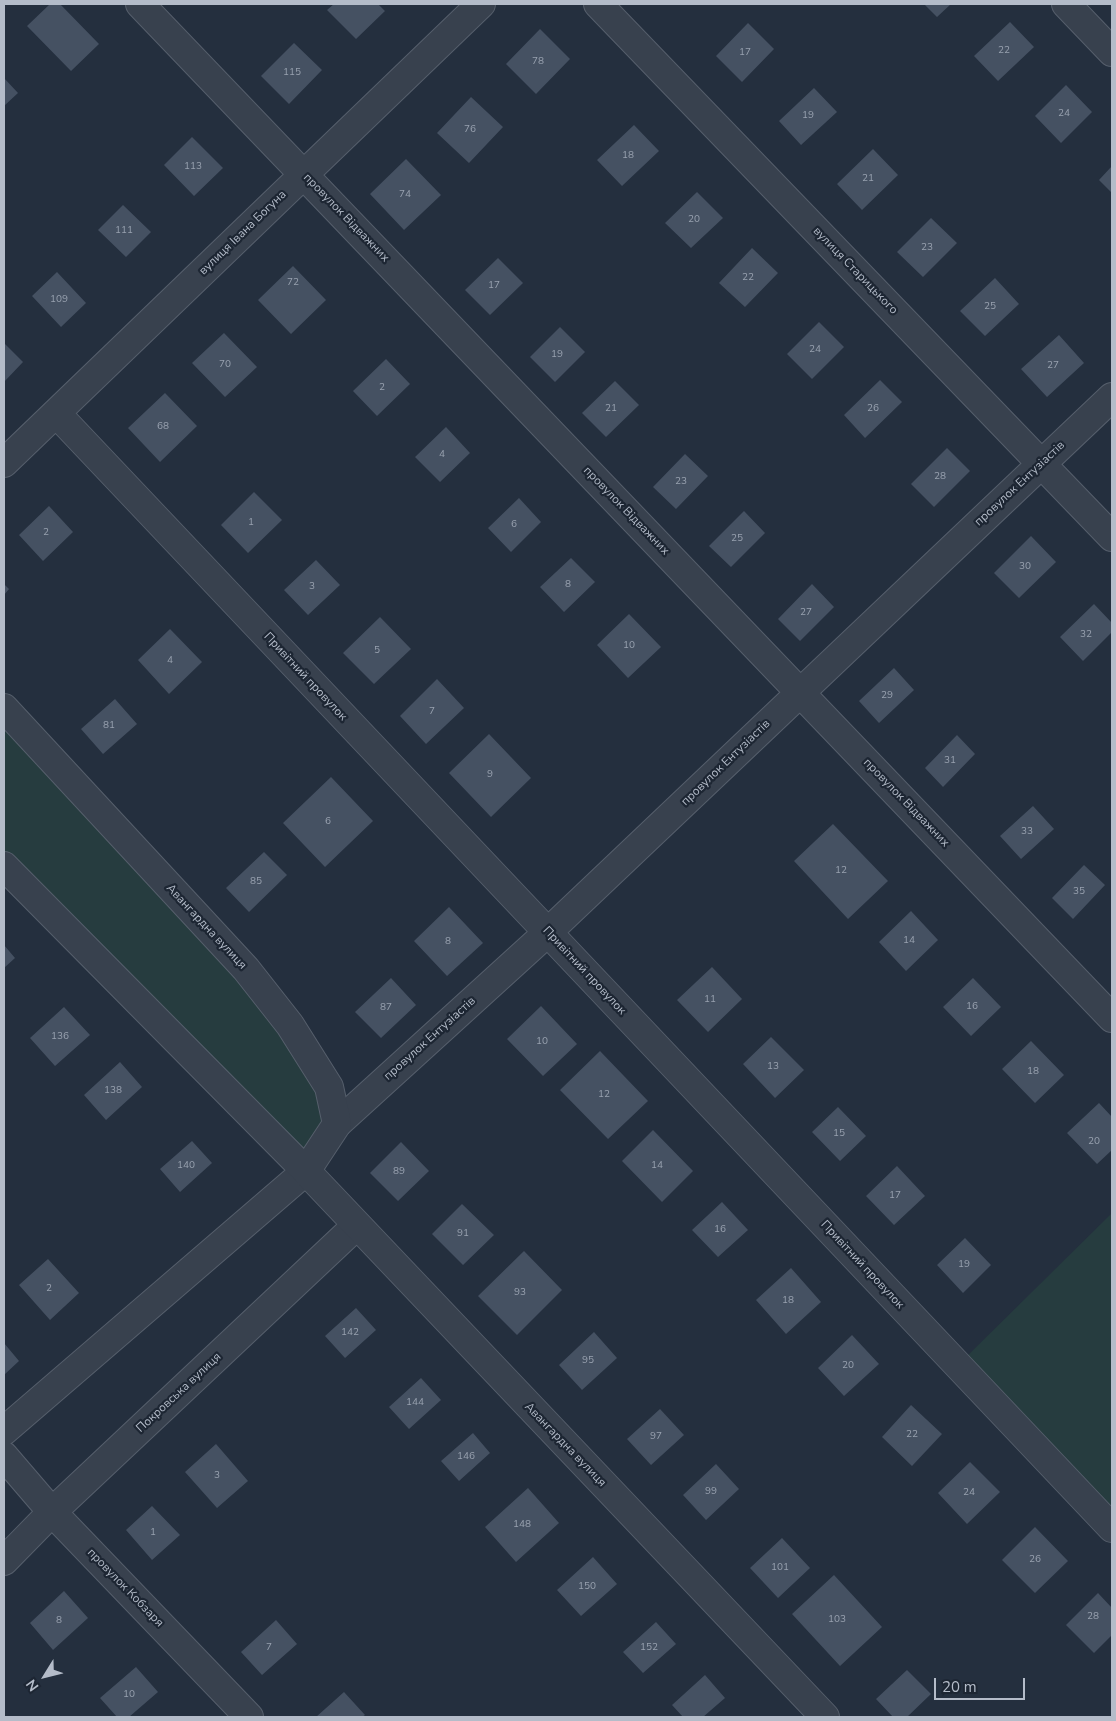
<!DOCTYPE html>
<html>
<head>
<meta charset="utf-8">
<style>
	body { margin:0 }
	#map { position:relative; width:1116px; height:1721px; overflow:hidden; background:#242f3e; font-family:"Nunito Sans",sans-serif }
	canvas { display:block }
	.frame { position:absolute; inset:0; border:5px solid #b4bcc9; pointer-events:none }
	.north { position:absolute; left:20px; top:1651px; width:50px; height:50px; -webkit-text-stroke:4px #1d2633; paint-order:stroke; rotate:234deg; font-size:14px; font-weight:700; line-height:20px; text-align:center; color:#b4bcc9 }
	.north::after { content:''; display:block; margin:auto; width:18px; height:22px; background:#b4bcc9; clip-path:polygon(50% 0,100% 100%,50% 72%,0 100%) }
	.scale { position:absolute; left:934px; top:1678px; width:91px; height:22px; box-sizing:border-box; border:2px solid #b4bcc9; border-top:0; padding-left:6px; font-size:15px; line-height:18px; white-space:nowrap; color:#b4bcc9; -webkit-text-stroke:4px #1d2633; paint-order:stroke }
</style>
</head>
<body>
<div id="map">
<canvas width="1116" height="1721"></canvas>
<div class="frame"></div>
<div class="north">N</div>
<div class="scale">20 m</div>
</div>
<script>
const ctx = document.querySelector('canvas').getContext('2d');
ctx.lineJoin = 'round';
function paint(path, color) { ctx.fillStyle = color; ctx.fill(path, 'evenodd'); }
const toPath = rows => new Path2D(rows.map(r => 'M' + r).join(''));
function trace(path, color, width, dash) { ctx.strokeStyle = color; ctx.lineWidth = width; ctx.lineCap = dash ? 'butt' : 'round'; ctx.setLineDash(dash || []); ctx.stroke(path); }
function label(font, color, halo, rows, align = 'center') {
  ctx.font = font + ' "Nunito Sans",sans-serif'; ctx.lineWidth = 4.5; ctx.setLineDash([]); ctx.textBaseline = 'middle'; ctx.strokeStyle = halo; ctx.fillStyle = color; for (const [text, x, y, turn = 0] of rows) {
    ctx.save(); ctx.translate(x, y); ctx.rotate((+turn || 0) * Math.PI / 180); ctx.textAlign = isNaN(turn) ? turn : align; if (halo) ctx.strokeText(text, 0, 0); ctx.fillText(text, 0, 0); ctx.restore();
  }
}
const green = toPath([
	[4,708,246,969,337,1124,306,1171,4,866],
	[1112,1213,1112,1519,957,1366]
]);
const building = toPath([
	[50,4,60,4,99,44,71,71,27,26],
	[334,4,378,4,385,11,356,39,327,10],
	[924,4,951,4,937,17],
	[1010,22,1034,47,998,81,974,56],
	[748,23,774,49,742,82,716,56],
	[540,29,570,59,536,94,506,64],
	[294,43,322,70,289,104,261,76],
	[4,78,18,93,4,106],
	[1066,85,1092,112,1061,143,1035,116],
	[814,88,837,112,801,145,779,121],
	[471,97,503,127,469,163,437,133],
	[634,125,659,151,622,186,597,160],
	[192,137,223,168,194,196,164,165],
	[873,149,898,175,862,210,837,184],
	[406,159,441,195,404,230,370,194],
	[1112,166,1112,193,1099,180],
	[697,192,723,218,691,248,665,223],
	[123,205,151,232,126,257,98,230],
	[931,218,957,243,923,277,897,252],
	[752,248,778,273,745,307,719,283],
	[498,258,523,283,490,315,465,290],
	[293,266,326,300,291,334,258,300],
	[57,272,86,303,61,327,32,296],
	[995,278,1019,304,985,336,960,311],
	[819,322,844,347,812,379,787,354],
	[560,327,585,352,555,382,530,357],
	[224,333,257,367,225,397,192,363],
	[1059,335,1084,363,1047,397,1021,369],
	[4,343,23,362,4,382],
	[386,359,410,384,377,416,353,391],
	[880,380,902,402,865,438,844,415],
	[615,381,639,405,606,437,582,413],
	[165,393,197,426,160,462,128,428],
	[446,427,470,453,440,482,415,457],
	[947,448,970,471,934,507,911,484],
	[685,454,708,476,676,509,653,487],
	[254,492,282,520,248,553,221,525],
	[519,498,541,522,511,552,488,528],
	[49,506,73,532,43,561,19,535],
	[744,511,765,533,731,567,709,546],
	[1031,536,1056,562,1019,598,994,573],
	[571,558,595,582,564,612,540,587],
	[316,560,340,585,308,615,284,590],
	[4,584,9,589,4,595],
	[812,584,834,607,800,641,778,619],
	[1094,604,1112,623,1112,632,1083,661,1060,637],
	[629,614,661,647,628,678,597,645],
	[380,617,411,649,374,684,343,653],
	[170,629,202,662,169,694,138,660],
	[894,668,914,690,879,723,859,701],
	[437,679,464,708,426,744,400,716],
	[115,699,137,724,103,754,81,729],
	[489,734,531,778,491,817,449,773],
	[957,735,975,754,943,787,925,768],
	[331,777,373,821,325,867,283,823],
	[1033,806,1054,829,1021,859,1000,836],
	[833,824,888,881,848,919,794,861],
	[264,852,287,875,249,912,226,888],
	[1084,865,1105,885,1073,919,1052,898],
	[449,907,483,943,447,976,414,941],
	[911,911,938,940,906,971,879,942],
	[4,945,15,958,4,968],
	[712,967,742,999,708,1032,677,1000],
	[391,978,416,1005,381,1038,355,1012],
	[973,978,1001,1007,971,1036,943,1007],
	[541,1006,577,1044,543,1076,507,1039],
	[64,1007,90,1035,55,1066,30,1038],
	[771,1037,804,1070,775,1098,743,1064],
	[1031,1041,1064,1075,1035,1103,1002,1069],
	[600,1051,648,1101,608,1139,560,1090],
	[120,1062,142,1087,106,1120,84,1095],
	[1099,1103,1112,1117,1112,1150,1097,1164,1067,1133],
	[838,1107,866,1136,840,1161,812,1132],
	[653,1130,693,1171,662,1202,622,1161],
	[192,1141,212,1163,180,1192,160,1169],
	[401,1142,429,1171,398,1201,370,1173],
	[897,1166,925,1196,894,1225,866,1196],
	[722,1202,748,1230,718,1257,692,1230],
	[462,1204,494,1235,463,1265,432,1234],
	[965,1238,991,1265,963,1293,937,1265],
	[524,1251,562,1290,517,1335,478,1296],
	[48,1259,79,1293,50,1320,19,1285],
	[791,1268,821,1302,786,1334,756,1300],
	[356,1308,376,1330,345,1358,325,1336],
	[594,1332,617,1358,582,1390,559,1365],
	[852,1335,879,1364,844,1396,818,1368],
	[4,1343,19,1361,4,1375],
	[421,1378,441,1400,409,1429,389,1407],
	[911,1405,942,1434,912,1466,882,1437],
	[660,1409,684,1435,651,1465,627,1439],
	[473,1433,490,1453,459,1481,441,1461],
	[216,1444,248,1481,217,1508,185,1472],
	[970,1462,1000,1492,967,1524,938,1493],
	[716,1464,739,1489,706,1520,683,1495],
	[528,1488,559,1523,516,1562,485,1527],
	[152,1506,180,1535,152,1560,126,1530],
	[1035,1527,1068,1561,1035,1593,1002,1560],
	[782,1538,810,1568,778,1598,750,1568],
	[593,1557,617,1584,581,1616,557,1590],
	[834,1575,882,1627,840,1666,792,1614],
	[64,1591,88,1618,53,1650,30,1623],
	[1098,1593,1112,1608,1112,1635,1094,1653,1066,1625],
	[276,1620,297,1644,262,1675,241,1652],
	[656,1622,676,1644,643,1673,623,1652],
	[136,1667,158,1692,129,1717,117,1717,100,1698],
	[907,1670,931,1694,907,1717,893,1717,876,1699],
	[705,1675,725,1698,703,1717,683,1717,672,1705],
	[344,1692,365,1715,362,1717,316,1717]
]);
const minor = toPath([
	[140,4,1112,1018],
	[598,4,1112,537],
	[1066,4,1112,52],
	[56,413,1112,1528],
	[4,463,481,4],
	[337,1124,547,933,1112,397],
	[4,1431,306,1171],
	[4,1456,52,1512,249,1717],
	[4,1561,52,1512,356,1226]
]);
const tertiary = toPath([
	[4,708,246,969,290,1025,329,1087,337,1124,306,1171,825,1717],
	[4,866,306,1171]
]);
const numberNames = [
	["22",1004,51],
	["17",745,53],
	["78",538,62],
	["115",292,73],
	["24",1064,114],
	["19",808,116],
	["76",470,130],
	["18",628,156],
	["113",193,167],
	["21",868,179],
	["74",405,195],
	["20",694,220],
	["111",124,231],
	["23",927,248],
	["22",748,278],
	["72",293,283],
	["17",494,286],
	["109",59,300],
	["25",990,307],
	["24",815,350],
	["19",557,355],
	["70",225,365],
	["27",1053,366],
	["2",382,388],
	["21",611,409],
	["26",873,409],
	["68",163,427],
	["4",442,455],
	["28",940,477],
	["23",681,482],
	["1",251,523],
	["6",514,525],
	["2",46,533],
	["25",737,539],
	["30",1025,567],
	["8",568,585],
	["3",312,587],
	["27",806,613],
	["32",1086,635],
	["10",629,646],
	["5",377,651],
	["4",170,661],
	["29",887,696],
	["7",432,712],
	["81",109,726],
	["31",950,761],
	["9",490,775],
	["6",328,822],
	["33",1027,832],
	["12",841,871],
	["85",256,882],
	["35",1079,892],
	["14",909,941],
	["8",448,942],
	["11",710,1000],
	["16",972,1007],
	["87",386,1008],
	["136",60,1037],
	["10",542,1042],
	["13",773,1067],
	["18",1033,1072],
	["138",113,1091],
	["12",604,1095],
	["15",839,1134],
	["20",1094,1142],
	["140",186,1166],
	["14",657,1166],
	["89",399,1172],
	["17",895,1196],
	["16",720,1230],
	["91",463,1234],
	["19",964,1265],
	["2",49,1289],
	["93",520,1293],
	["18",788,1301],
	["142",350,1333],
	["95",588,1361],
	["20",848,1366],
	["144",415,1403],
	["22",912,1435],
	["97",656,1437],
	["146",466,1457],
	["3",217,1476],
	["99",711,1492],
	["24",969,1493],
	["148",522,1525],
	["1",153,1533],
	["26",1035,1560],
	["101",780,1568],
	["150",587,1587],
	["28",1093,1617],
	["103",837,1620],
	["8",59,1621],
	["7",269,1648],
	["152",649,1648],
	["10",129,1695]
];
const streetNames = [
	["провулок Відважних",346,218,46],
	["вулиця Івана Богуна",243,233,-44],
	["вулиця Старицького",855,271,46],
	["провулок Ентузіастів",1020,484,-43],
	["провулок Відважних",626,511,46],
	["Привітний провулок",305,677,47],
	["провулок Ентузіастів",726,763,-44],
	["провулок Відважних",906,803,46],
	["Авангардна вулиця",206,927,47],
	["Привітний провулок",584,971,47],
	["провулок Ентузіастів",430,1039,-42],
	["Привітний провулок",862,1265,47],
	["Покровська вулиця",179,1393,-43],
	["Авангардна вулиця",565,1445,46],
	["провулок Кобзаря",125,1588,46]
];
paint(green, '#263c3f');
paint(building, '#455162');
trace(minor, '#565f6c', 30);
trace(tertiary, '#565f6c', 30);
trace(minor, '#38414e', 28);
trace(tertiary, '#38414e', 28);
label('10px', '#98a1af', null, numberNames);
label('12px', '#b4bcc9', '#1d2633', streetNames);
</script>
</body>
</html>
